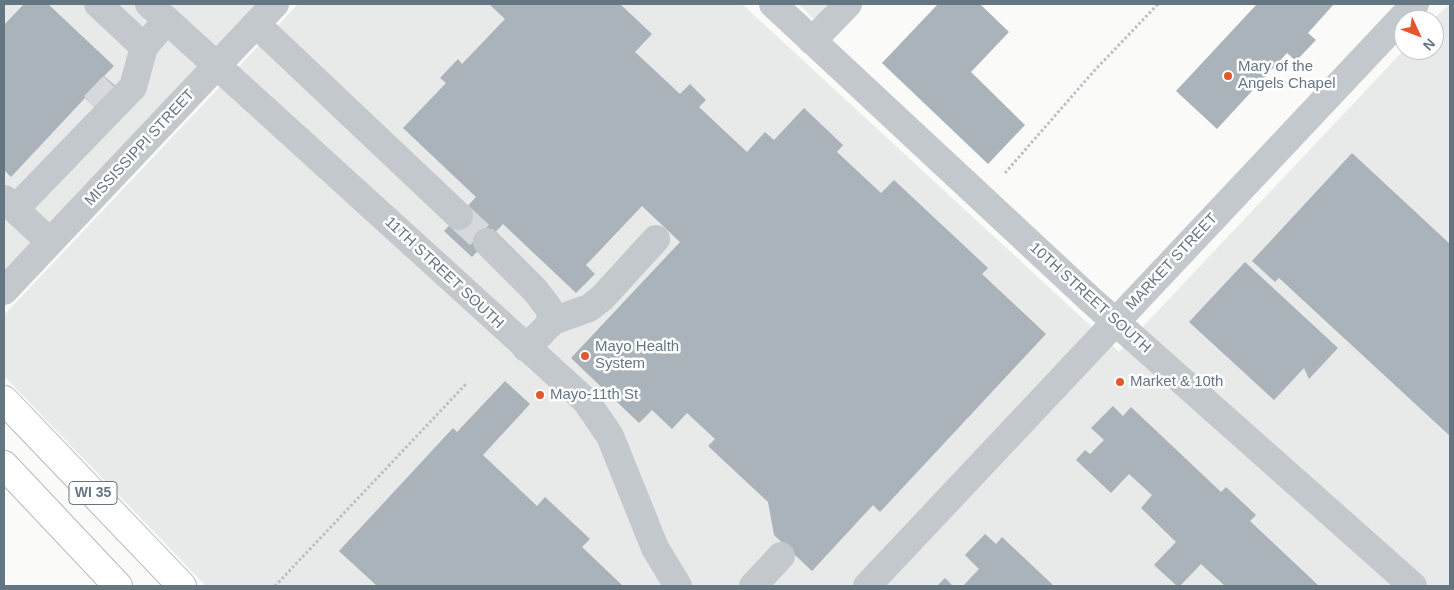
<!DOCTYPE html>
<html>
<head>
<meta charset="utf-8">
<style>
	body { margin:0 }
	#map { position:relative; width:1454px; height:590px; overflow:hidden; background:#fafaf8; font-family:Helvetica,sans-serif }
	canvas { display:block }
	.frame { position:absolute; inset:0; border:5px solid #657683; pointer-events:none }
	.north { position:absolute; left:1394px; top:10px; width:50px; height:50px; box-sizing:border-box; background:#fff; border:1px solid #c1c8cd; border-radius:50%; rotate:133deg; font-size:14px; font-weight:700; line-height:20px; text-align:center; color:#657683 }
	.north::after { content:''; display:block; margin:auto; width:18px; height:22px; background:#e4572e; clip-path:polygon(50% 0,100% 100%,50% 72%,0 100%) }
</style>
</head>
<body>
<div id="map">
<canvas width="1454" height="590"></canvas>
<div class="frame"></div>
<div class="north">N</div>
</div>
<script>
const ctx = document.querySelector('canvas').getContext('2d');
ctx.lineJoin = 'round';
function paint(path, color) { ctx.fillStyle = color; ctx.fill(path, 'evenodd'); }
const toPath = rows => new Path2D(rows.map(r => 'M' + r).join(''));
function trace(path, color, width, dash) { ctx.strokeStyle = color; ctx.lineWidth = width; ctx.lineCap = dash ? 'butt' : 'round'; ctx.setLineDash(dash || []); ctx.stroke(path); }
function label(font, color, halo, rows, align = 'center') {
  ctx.font = font + ' Helvetica,sans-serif'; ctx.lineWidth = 5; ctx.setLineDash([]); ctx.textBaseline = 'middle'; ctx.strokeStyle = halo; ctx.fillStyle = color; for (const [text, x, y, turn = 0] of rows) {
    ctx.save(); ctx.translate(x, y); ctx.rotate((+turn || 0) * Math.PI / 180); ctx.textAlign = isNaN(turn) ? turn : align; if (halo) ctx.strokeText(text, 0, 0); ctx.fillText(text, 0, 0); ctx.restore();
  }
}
const built = toPath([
	[4,4,275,4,4,291],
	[298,4,742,4,1119,352,1404,50,1434,50,1432,20,1450,4,1450,586,206,586,4,376,4,315],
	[798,4,828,4,814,19]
]);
const building = toPath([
	[24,4,48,4,114,66,104,76,120,90,100,112,85,98,11,177,4,170,4,25],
	[489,4,620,4,652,34,635,52,680,94,690,84,706,100,699,107,747,152,765,132,774,140,804,108,843,145,837,152,881,193,894,180,988,268,982,274,1046,334,880,512,873,505,812,571,774,535,768,502,708,446,715,439,687,413,672,429,652,410,639,423,571,358,680,242,642,206,586,265,595,274,576,293,503,224,472,257,444,231,476,197,403,128,446,83,440,78,458,59,462,64,505,19],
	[938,4,980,4,1009,32,971,72,1025,125,988,164,882,63],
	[1257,4,1334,4,1308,33,1316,40,1296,61,1287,53,1217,129,1176,91],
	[1352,153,1450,244,1450,436,1279,278,1275,282,1252,261],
	[1245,262,1338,348,1309,379,1304,368,1274,400,1189,322],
	[505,381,530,404,483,455,537,506,545,497,590,539,582,547,623,586,377,586,339,551,453,428,457,432],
	[1113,406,1123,416,1131,407,1221,492,1226,487,1256,515,1250,521,1319,586,1225,586,1201,564,1180,586,1177,586,1154,565,1176,542,1141,508,1152,495,1129,474,1111,493,1076,460,1085,450,1090,454,1104,440,1091,428],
	[985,534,996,544,1002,537,1054,586,963,586,979,569,965,555],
	[945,578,953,586,937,586]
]);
const minorTunnel = toPath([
	[94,106,114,85],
	[459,216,487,242]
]);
const path = toPath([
	[1005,173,1094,71,1158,4],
	[275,586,466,384]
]);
const minor = toPath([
	[98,4,144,47],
	[149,4,586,401,610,436,655,548,678,586],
	[773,4,1092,301,1413,586],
	[256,24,459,216],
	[812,41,848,4],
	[4,199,50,242],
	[15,209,133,87,144,47,167,20],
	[487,242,535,290,548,307,553,321],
	[4,291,275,4],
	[526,348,553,321,589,308,602,298,656,239],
	[753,586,781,556],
	[867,586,1415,4]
]);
const major = toPath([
	[4,400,182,586],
	[4,465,118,586]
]);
const markers = [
	[1228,76,5,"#e4572e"],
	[585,356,5,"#e4572e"],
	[1120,382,5,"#e4572e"],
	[540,395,5,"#e4572e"]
];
const shields = [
	[93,493,48]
];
const shieldNames = [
	["WI 35",93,493]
];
const poiNames = [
	["Mary of the",1238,67],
	["Angels Chapel",1238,84],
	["Mayo Health",595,347],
	["System",595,364],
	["Market & 10th",1130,382],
	["Mayo-11th St",550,395]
];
const streetNames = [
	["MISSISSIPPI STREET",140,148,-47],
	["MARKET STREET",1172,262,-47],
	["11TH STREET SOUTH",444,273,43],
	["10TH STREET SOUTH",1090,298,42]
];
paint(built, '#e8e9e9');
paint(building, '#aab3b9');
trace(minorTunnel, '#d5d9db', 28, [28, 14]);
trace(major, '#b5babe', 30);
trace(path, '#bbbfc2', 3, [2.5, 2.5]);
trace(minor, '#c3c8cc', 28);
trace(major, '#fff', 28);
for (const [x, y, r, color] of markers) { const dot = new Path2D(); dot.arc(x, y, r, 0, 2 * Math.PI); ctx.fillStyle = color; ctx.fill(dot); trace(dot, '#fff', 2); }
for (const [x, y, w] of shields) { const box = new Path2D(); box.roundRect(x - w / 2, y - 11.5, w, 23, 4); ctx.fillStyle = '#fff'; ctx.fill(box); trace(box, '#657683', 1); }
label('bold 14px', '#657683', null, shieldNames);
label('15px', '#657683', '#fff', poiNames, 'left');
label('15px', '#657683', '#fff', streetNames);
</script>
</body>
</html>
